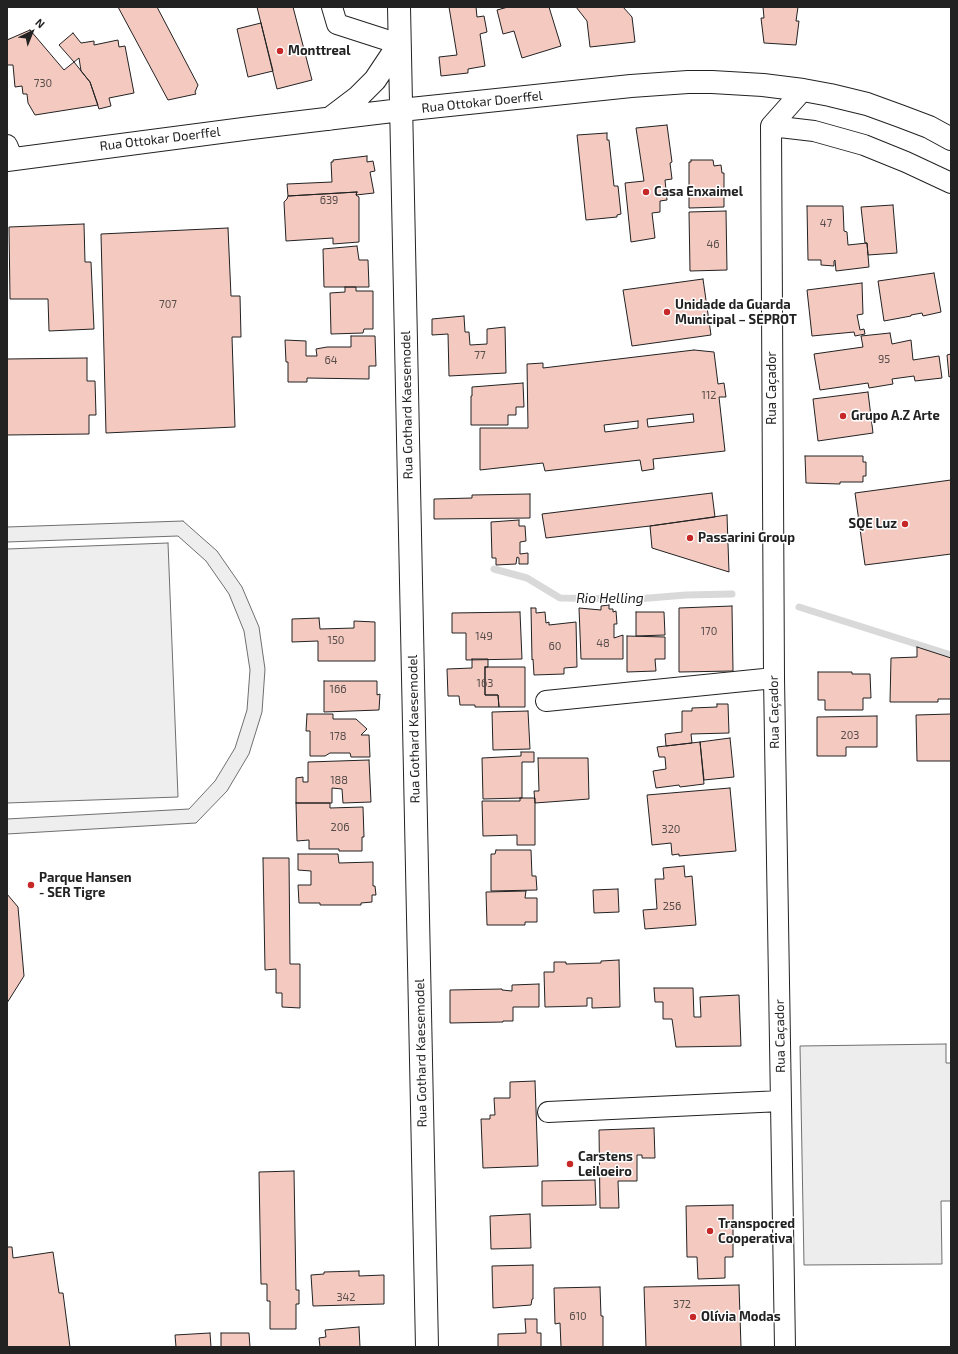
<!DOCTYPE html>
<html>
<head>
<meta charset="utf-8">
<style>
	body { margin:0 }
	#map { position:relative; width:958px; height:1354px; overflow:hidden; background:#fff; font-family:"Exo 2",sans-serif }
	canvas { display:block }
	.frame { position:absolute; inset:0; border:8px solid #222; pointer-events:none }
	.north { position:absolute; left:12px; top:12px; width:40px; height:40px; -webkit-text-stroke:3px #fff; paint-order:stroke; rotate:43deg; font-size:11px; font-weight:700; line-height:16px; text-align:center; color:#222 }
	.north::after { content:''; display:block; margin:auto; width:14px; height:18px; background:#222; clip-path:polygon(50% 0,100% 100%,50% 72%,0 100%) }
</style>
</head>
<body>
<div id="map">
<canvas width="958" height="1354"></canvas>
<div class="frame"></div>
<div class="north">N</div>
</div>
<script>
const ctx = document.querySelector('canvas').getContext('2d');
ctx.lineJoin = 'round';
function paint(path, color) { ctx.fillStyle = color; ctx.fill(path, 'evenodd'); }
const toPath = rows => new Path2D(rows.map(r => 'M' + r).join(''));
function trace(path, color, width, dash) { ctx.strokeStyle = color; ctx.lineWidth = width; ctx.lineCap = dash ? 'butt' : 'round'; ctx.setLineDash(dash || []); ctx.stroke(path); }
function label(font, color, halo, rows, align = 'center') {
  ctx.font = font + ' "Exo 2",sans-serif'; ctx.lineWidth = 3; ctx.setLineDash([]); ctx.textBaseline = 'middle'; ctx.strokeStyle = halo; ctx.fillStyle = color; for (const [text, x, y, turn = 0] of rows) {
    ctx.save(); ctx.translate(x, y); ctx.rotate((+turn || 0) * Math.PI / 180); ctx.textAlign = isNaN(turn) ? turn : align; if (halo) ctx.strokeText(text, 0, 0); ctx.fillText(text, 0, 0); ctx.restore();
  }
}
const green = toPath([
	[183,521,217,551,242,587,259,627,265,669,262,712,249,754,227,791,196,823,7,834,7,819,189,809,215,781,235,748,247,710,250,670,244,631,229,594,206,561,178,536,7,542,7,527,183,521],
	[168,543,178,797,7,803,7,549,168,543]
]);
const parking = toPath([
	[946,1044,946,1063,951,1063,951,1201,941,1201,942,1264,804,1265,800,1046,946,1044]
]);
const stream = toPath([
	[494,569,527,578,560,598,637,599,686,595,732,594],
	[799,607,951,655]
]);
const building = toPath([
	[118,7,157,7,198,85,195,92,196,94,168,100,118,7],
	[257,7,293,7,312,80,277,89,257,7],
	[449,7,476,7,477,17,484,16,487,32,480,34,485,66,468,69,468,73,441,76,439,57,457,55,449,7],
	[508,7,549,7,561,46,522,58,514,31,503,34,497,10,508,7],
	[576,7,623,7,632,17,635,42,590,47,587,21,576,7],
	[763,7,798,7,796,21,799,21,796,45,764,43,761,18,764,18,763,7],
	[261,23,273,71,248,77,237,29,261,23],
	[30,30,64,70,74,62,90,82,98,105,35,115,28,103,27,94,23,94,22,86,15,87,13,65,7,65,7,40,30,30],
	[73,33,81,43,94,41,94,45,118,40,119,47,125,46,134,93,109,98,111,106,99,109,90,82,81,71,79,58,74,62,59,45,73,33],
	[667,125,672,162,670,163,672,179,665,180,667,200,660,201,660,212,652,213,655,238,631,242,625,183,644,181,636,128,667,125],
	[607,133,607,140,609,140,614,186,618,186,621,214,617,215,617,217,586,220,577,135,607,133],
	[367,156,367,162,373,161,375,171,370,172,374,193,356,195,357,192,288,196,287,184,332,182,331,162,333,162,333,160,367,156],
	[691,160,713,160,714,166,721,165,722,173,724,173,724,207,689,208,689,162,691,162,691,160],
	[357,192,356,195,359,197,359,242,333,244,333,238,286,241,284,202,287,199,288,196,357,192],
	[893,205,897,253,868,255,867,243,865,243,861,207,893,205],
	[807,206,843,206,844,231,847,232,848,245,867,243,869,267,836,271,835,260,834,261,834,266,821,265,821,260,808,260,807,206],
	[726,211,727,270,690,271,689,212,726,211],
	[84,224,85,262,91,262,94,329,49,331,48,299,10,299,9,227,84,224],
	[228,228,231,296,240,296,241,337,232,337,235,427,106,433,101,234,228,228],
	[357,246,359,260,368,260,369,287,324,287,323,249,357,246],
	[934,273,941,312,923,316,922,313,911,315,911,316,884,321,878,281,934,273],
	[703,279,711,335,632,346,623,290,703,279],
	[862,283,863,314,857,315,860,330,864,329,865,334,855,336,854,332,812,336,807,290,862,283],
	[345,287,356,287,356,291,373,291,373,329,364,329,363,333,331,334,330,293,345,292,345,287],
	[464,316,465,332,469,332,470,345,487,344,487,329,505,327,506,373,449,376,448,334,432,335,432,319,464,316],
	[890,333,892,344,911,340,913,360,939,356,942,378,915,381,914,376,892,379,893,384,869,388,868,383,820,390,814,354,863,347,861,336,890,333],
	[351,336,375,336,376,366,369,366,369,379,307,378,307,382,288,382,288,362,286,362,285,340,306,341,306,356,317,356,316,349,327,347,351,347,351,336],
	[694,350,714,352,718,384,724,383,726,397,719,397,725,451,653,459,654,469,642,471,640,460,545,471,543,463,480,470,480,428,528,428,527,364,543,363,543,368,694,350],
	[693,414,694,422,648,427,647,419,693,414],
	[638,421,638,428,605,432,604,425,638,421],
	[951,354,951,376,949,377,947,355,951,354],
	[87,358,87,381,95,381,96,415,89,415,89,434,7,435,7,359,87,358],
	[523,383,524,407,516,407,516,415,508,415,508,425,471,425,471,396,472,396,472,387,523,383],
	[868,392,873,433,818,441,813,399,868,392],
	[805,456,863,456,863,462,866,462,866,476,863,476,863,482,840,482,840,484,806,483,805,456],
	[951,480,951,554,865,565,855,493,951,480],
	[712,493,715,517,650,526,546,538,542,514,712,493],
	[530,494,530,518,434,519,434,499,472,498,472,495,530,494],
	[727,515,729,572,652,548,650,526,727,515],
	[519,520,519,526,525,526,526,541,520,542,520,554,528,553,528,564,519,564,519,558,517,557,516,564,496,565,496,558,492,558,491,522,519,520],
	[609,605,609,609,613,609,613,612,616,611,617,624,614,624,614,638,623,635,623,659,581,659,579,608,601,610,601,606,609,605],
	[732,606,733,671,679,672,679,608,732,606],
	[531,608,536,608,536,613,545,612,546,623,549,622,549,625,576,622,577,667,564,668,564,674,534,675,533,659,532,660,531,608],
	[520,612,522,659,466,660,466,633,452,633,452,613,520,612],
	[636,612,664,612,665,635,636,636,636,612],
	[319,618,320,629,354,628,354,621,375,622,375,661,318,661,318,641,292,642,292,619,319,618],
	[627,636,665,637,665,659,655,659,656,671,627,672,627,636],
	[917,647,951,658,951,699,938,699,938,702,890,702,891,658,917,657,917,647],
	[472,659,488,659,488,667,485,667,485,695,498,695,499,707,475,707,475,705,460,705,459,696,448,696,447,669,472,668,472,659],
	[485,667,525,667,525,707,499,707,498,695,485,695,485,667],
	[818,672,852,672,852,674,870,674,871,698,863,698,863,710,825,710,825,700,818,700,818,672],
	[324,681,377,681,377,695,380,694,379,710,324,712,324,681],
	[717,704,728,704,729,733,691,734,692,743,666,746,665,734,682,732,682,711,692,711,692,708,717,707,717,704],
	[528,711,530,749,493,750,492,712,528,711],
	[307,714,333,714,333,719,356,719,367,729,361,735,369,735,370,757,351,757,350,753,330,753,325,756,310,756,310,731,306,731,307,714],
	[951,714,951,761,917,761,916,715,951,714],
	[877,716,877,747,846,747,846,756,817,756,817,717,877,716],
	[730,738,734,777,704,780,700,742,730,738],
	[700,742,704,784,680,787,679,785,656,788,653,771,666,769,665,757,659,757,657,747,700,742],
	[521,752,534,752,534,762,522,762,522,798,483,799,482,758,521,756,521,752],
	[538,758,588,758,589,799,535,803,534,791,539,791,538,758],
	[369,760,371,802,343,803,342,789,332,788,332,803,296,803,296,778,303,777,303,782,308,782,308,762,369,760],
	[730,788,736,851,679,856,679,854,672,855,671,843,652,845,647,795,730,788],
	[520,798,535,798,535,845,517,845,517,835,483,836,482,801,520,801,520,798],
	[296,803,330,803,330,808,363,807,364,837,362,837,362,851,339,851,339,849,309,849,309,840,297,841,296,803],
	[496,850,531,850,532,876,536,876,537,890,491,891,491,854,495,854,496,850],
	[298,854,338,854,339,863,373,862,373,886,375,886,376,895,372,895,372,902,361,903,361,905,320,905,320,903,299,903,298,885,311,885,311,871,298,870,298,854],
	[263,858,289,858,290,964,300,964,300,1008,282,1007,282,993,276,993,276,969,265,970,263,858],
	[684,866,685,877,692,876,696,925,645,929,643,910,657,909,655,879,664,879,663,868,684,866],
	[618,889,619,912,594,913,593,890,618,889],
	[526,891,525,898,537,898,537,922,525,922,525,925,487,925,486,892,526,891],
	[7,894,18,907,24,976,7,1003,7,894],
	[619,960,620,1007,592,1008,592,998,587,998,587,1006,545,1007,544,972,554,972,554,962,566,962,566,964,601,963,601,961,619,960],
	[539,984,539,1007,513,1007,513,1021,503,1021,503,1022,450,1023,450,990,502,989,502,990,512,991,512,985,539,984],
	[654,988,693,988,694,1017,701,1017,700,997,739,995,741,1046,676,1047,672,1019,663,1019,663,1002,655,1002,654,988],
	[535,1081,538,1166,483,1168,481,1119,490,1119,490,1115,495,1115,494,1098,510,1098,510,1082,535,1081],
	[654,1128,655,1158,642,1158,642,1155,637,1155,637,1181,618,1181,619,1208,600,1208,599,1130,654,1128],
	[294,1171,296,1290,299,1290,299,1304,296,1304,296,1329,270,1329,270,1301,267,1301,267,1284,261,1284,259,1172,294,1171],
	[595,1180,596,1205,542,1206,542,1181,595,1180],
	[733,1205,733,1257,725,1257,725,1278,698,1279,697,1257,687,1257,686,1206,733,1205],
	[530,1214,531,1248,491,1249,490,1216,530,1214],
	[7,1247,12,1247,13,1258,53,1252,59,1293,63,1293,70,1347,7,1347,7,1247],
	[533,1265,533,1299,532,1299,531,1305,493,1308,492,1266,533,1265],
	[359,1271,359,1276,384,1275,384,1304,313,1306,311,1275,324,1274,324,1272,359,1271],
	[739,1285,741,1347,646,1347,644,1287,739,1285],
	[600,1287,601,1316,603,1316,603,1347,561,1347,560,1323,555,1324,554,1288,600,1287],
	[525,1319,537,1319,537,1333,541,1333,541,1347,498,1347,498,1334,526,1333,525,1319],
	[359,1327,360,1347,320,1347,319,1338,326,1337,325,1330,359,1327],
	[210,1333,211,1347,176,1347,175,1335,210,1333],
	[221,1333,249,1333,250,1347,221,1347,221,1333]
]);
const street = toPath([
	[332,7,337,24,399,44],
	[771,126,814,131,864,145,906,162,951,183],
	[7,145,13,159],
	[546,701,774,678],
	[548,1112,781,1101],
	[785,1347,774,678,771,126,803,90]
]);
const primary = toPath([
	[399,7,427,1347],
	[329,119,358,97,375,80,399,44],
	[7,160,251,128,401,110,631,86,688,82,712,82,763,85,803,90,830,95,867,104,900,116,929,127,951,139]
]);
const markers = [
	[280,51,4,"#c62828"],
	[646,192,4,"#c62828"],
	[667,312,4,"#c62828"],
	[843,416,4,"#c62828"],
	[905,524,4,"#c62828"],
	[690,538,4,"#c62828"],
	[31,885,4,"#c62828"],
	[570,1164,4,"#c62828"],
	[710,1231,4,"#c62828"],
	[693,1317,4,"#c62828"]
];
const numberNames = [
	["730",43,83],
	["639",329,200],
	["47",826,223],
	["46",713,244],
	["707",168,304],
	["77",480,355],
	["95",884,359],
	["64",331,360],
	["112",709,395],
	["170",709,631],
	["149",484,636],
	["150",336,640],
	["48",603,643],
	["60",555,646],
	["163",485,683],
	["166",338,689],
	["203",850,735],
	["178",338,736],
	["188",339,780],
	["206",340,827],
	["320",671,829],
	["256",672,906],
	["342",346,1297],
	["372",682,1304],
	["610",578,1316]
];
const poiNames = [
	["Monttreal",288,51],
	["Casa Enxaimel",654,192],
	["Unidade da Guarda",675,305],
	["Municipal – SEPROT",675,320],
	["Grupo A.Z Arte",851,416],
	["SQE Luz",897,524,"right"],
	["Passarini Group",698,538],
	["Parque Hansen",39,878],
	["- SER Tigre",39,893],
	["Carstens",578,1157],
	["Leiloeiro",578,1172],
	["Transpocred",718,1224],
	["Cooperativa",718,1239],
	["Olívia Modas",701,1317]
];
const streetNames = [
	["Rua Ottokar Doerffel",482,102,-6],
	["Rua Ottokar Doerffel",160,139,-7],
	["Rua Caçador",772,388,-90],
	["Rua Gothard Kaesemodel",407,405,-91],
	["Rua Caçador",774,712,-91],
	["Rua Gothard Kaesemodel",414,729,-91],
	["Rua Caçador",780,1036,-91],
	["Rua Gothard Kaesemodel",421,1053,-91]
];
const waterNames = [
	["Rio Helling",610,598]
];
paint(green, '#eee');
trace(green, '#6f6f6f', 1);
paint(parking, '#ededed');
trace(parking, '#6f6f6f', 1);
trace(stream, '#d9d9d9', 7);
paint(building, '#f3c9c0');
trace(building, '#222', 1);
trace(street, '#222', 22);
trace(primary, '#222', 24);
trace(street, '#fff', 20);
trace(primary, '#fff', 22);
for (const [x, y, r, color] of markers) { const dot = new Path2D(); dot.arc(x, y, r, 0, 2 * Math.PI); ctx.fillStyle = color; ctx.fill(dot); trace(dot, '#fff', 1.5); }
label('11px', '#564c4a', null, numberNames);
label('bold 13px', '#222', '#fff', poiNames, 'left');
label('13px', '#222', '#fff', streetNames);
label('italic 14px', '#222', '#fff', waterNames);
</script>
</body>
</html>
